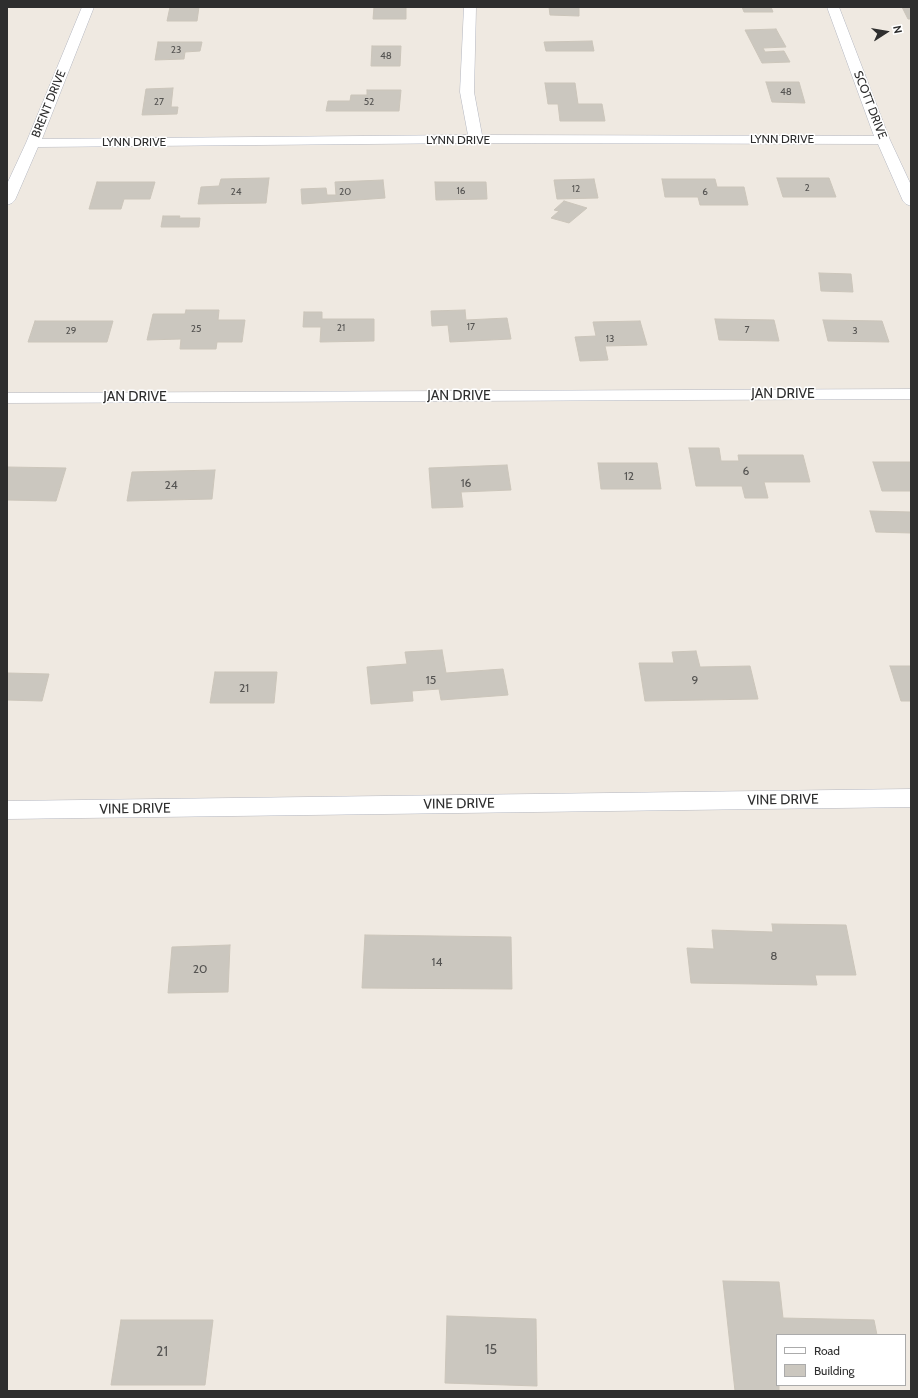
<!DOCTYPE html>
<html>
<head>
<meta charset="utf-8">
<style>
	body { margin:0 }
	#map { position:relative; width:918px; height:1398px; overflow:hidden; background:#efe9e1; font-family:Cabin,sans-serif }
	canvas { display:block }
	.frame { position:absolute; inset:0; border:8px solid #2e2e2e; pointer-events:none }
	.legend { position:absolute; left:776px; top:1334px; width:130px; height:52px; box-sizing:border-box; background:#fff; border:1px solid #ababab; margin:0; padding:5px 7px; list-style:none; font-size:12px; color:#2e2e2e }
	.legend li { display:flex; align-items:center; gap:8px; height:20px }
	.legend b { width:20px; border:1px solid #ababab }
	.north { position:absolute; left:866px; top:12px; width:40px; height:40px; -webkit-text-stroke:3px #fff; paint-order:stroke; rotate:78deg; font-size:11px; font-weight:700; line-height:16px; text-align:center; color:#2e2e2e }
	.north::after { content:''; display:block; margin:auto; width:14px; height:18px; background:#2e2e2e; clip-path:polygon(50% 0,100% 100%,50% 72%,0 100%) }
</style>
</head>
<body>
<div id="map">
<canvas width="918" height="1398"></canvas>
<div class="frame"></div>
<ul class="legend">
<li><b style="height:5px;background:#fff"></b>Road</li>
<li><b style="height:11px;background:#cbc7bf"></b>Building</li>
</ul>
<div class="north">N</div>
</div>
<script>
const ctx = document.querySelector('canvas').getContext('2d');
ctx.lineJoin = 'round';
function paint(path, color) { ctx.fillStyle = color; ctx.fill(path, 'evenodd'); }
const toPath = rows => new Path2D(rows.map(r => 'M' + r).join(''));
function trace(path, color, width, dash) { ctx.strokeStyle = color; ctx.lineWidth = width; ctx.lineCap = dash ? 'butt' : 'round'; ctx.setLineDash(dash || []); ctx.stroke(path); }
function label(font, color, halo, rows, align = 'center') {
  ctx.font = font + ' Cabin,sans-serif'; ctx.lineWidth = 3; ctx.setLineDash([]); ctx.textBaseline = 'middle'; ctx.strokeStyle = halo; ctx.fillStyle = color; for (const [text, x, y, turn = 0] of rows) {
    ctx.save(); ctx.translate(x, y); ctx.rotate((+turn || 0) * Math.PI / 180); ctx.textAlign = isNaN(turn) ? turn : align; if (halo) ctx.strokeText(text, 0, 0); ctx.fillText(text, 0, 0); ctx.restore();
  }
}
const building = toPath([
	[170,7,199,7,197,21,167,21,170,7],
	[374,7,406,7,406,19,373,19,374,7],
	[549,7,579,7,579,16,550,15,549,7],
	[742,7,771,7,773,12,744,12,742,7],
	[902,7,911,7,911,19,908,19,902,7],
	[776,29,786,47,763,48,765,52,784,51,790,62,762,63,745,30,776,29],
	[592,41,594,51,546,51,544,42,592,41],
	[158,42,202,42,200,51,185,52,184,59,155,60,158,42],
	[372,46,401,46,400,66,371,66,372,46],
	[766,82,799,82,805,103,772,102,766,82],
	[545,83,575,83,578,104,602,104,605,121,560,121,558,104,548,104,545,83],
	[173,88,171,107,178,107,177,114,142,115,146,89,173,88],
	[367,90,401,90,399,111,326,111,328,101,350,101,351,95,367,95,367,90],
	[269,178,266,203,198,204,201,187,219,186,221,179,269,178],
	[777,178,829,178,836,197,783,197,777,178],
	[594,179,598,198,557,199,554,180,594,179],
	[662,179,715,179,717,187,744,187,748,205,700,205,698,197,665,197,662,179],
	[383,180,385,198,302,204,301,189,326,188,327,195,336,195,335,182,383,180],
	[97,182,155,182,150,199,124,199,121,209,89,209,97,182],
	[435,182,486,182,487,199,436,200,435,182],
	[564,201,587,208,569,223,551,218,559,211,554,210,564,201],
	[163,216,180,216,179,218,200,218,199,227,161,227,163,216],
	[819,273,851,274,853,292,821,291,819,273],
	[186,310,219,310,218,320,245,320,242,342,217,342,216,349,180,349,181,339,147,340,153,314,185,314,186,310],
	[465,310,466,320,507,318,511,339,450,342,448,325,432,326,431,311,465,310],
	[304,312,322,312,322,319,374,319,374,341,320,342,321,327,303,327,304,312],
	[715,319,774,320,779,341,719,340,715,319],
	[823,320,882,321,889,342,828,341,823,320],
	[35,321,113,321,107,342,28,342,35,321],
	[640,321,647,345,605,346,608,360,580,361,575,337,596,336,593,322,640,321],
	[689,448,719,448,721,461,739,461,738,455,803,455,810,482,764,482,768,498,745,498,742,486,696,486,689,448],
	[873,462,911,462,911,491,882,491,873,462],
	[598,463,657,463,661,489,601,489,598,463],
	[507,465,511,490,461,492,463,507,432,508,429,468,507,465],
	[7,467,66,468,56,501,7,500,7,467],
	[215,470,212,499,127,501,132,472,215,470],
	[870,511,911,512,911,533,876,532,870,511],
	[442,650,446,673,503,669,508,695,441,700,439,689,412,691,413,701,371,704,367,667,407,664,405,652,442,650],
	[696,651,700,667,750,666,758,699,645,701,639,663,674,663,672,652,696,651],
	[890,666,911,666,911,701,901,701,890,666],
	[215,672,277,672,274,703,210,703,215,672],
	[7,673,49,674,42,701,7,700,7,673],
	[772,924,846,925,856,975,815,975,817,985,691,983,687,948,714,949,712,930,773,932,772,924],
	[365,935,511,937,512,989,362,988,365,935],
	[230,945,228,992,168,993,172,947,230,945],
	[723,1281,779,1282,783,1318,874,1320,877,1335,777,1335,777,1385,779,1385,779,1391,735,1391,723,1281],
	[447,1316,536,1319,537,1386,445,1383,447,1316],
	[121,1320,213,1320,205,1385,111,1385,121,1320]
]);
const street = toPath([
	[82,7,94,7,42,139,468,135,460,92,464,7,476,7,474,92,482,135,874,136,827,7,839,7,890,140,911,185,911,206,906,204,903,201,878,144,476,143,38,147,15,200,12,203,7,205,7,184,26,143,82,7],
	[911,389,911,399,7,403,7,393,911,389],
	[911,789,911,807,7,819,7,801,911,789]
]);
const farNumbernames = [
	["23",176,50],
	["48",386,56],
	["48",786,92],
	["27",159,102],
	["52",369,102],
	["2",807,188],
	["12",576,189],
	["16",461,191],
	["24",236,192],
	["20",345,192],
	["6",705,192],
	["17",471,327],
	["21",341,328],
	["25",196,329],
	["7",747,330],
	["29",71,331],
	["3",855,331],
	["13",610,339]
];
const farStreetnames = [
	["BRENT DRIVE",49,104,-68],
	["SCOTT DRIVE",870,105,69],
	["LYNN DRIVE",782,139],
	["LYNN DRIVE",458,140],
	["LYNN DRIVE",134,142]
];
const numberNames = [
	["6",746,471],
	["12",629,476],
	["16",466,483],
	["24",171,485],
	["15",431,680],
	["9",695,680],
	["21",244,688],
	["8",774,956],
	["14",437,962],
	["20",200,969]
];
const streetNames = [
	["JAN DRIVE",783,394],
	["JAN DRIVE",459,396],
	["JAN DRIVE",135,397],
	["VINE DRIVE",783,800,-1],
	["VINE DRIVE",459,804,-1],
	["VINE DRIVE",135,809,-1]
];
const nearNumbernames = [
	["15",491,1350],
	["21",162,1352]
];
paint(building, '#cbc7bf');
trace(building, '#cbc5ba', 1);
trace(street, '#b4b7c1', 1);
paint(street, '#fff');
label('10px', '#555452', null, farNumbernames);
label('12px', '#2e2e2e', '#fff', farStreetnames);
label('12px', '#555452', null, numberNames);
label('14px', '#2e2e2e', '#fff', streetNames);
label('14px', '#555452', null, nearNumbernames);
</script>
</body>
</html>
